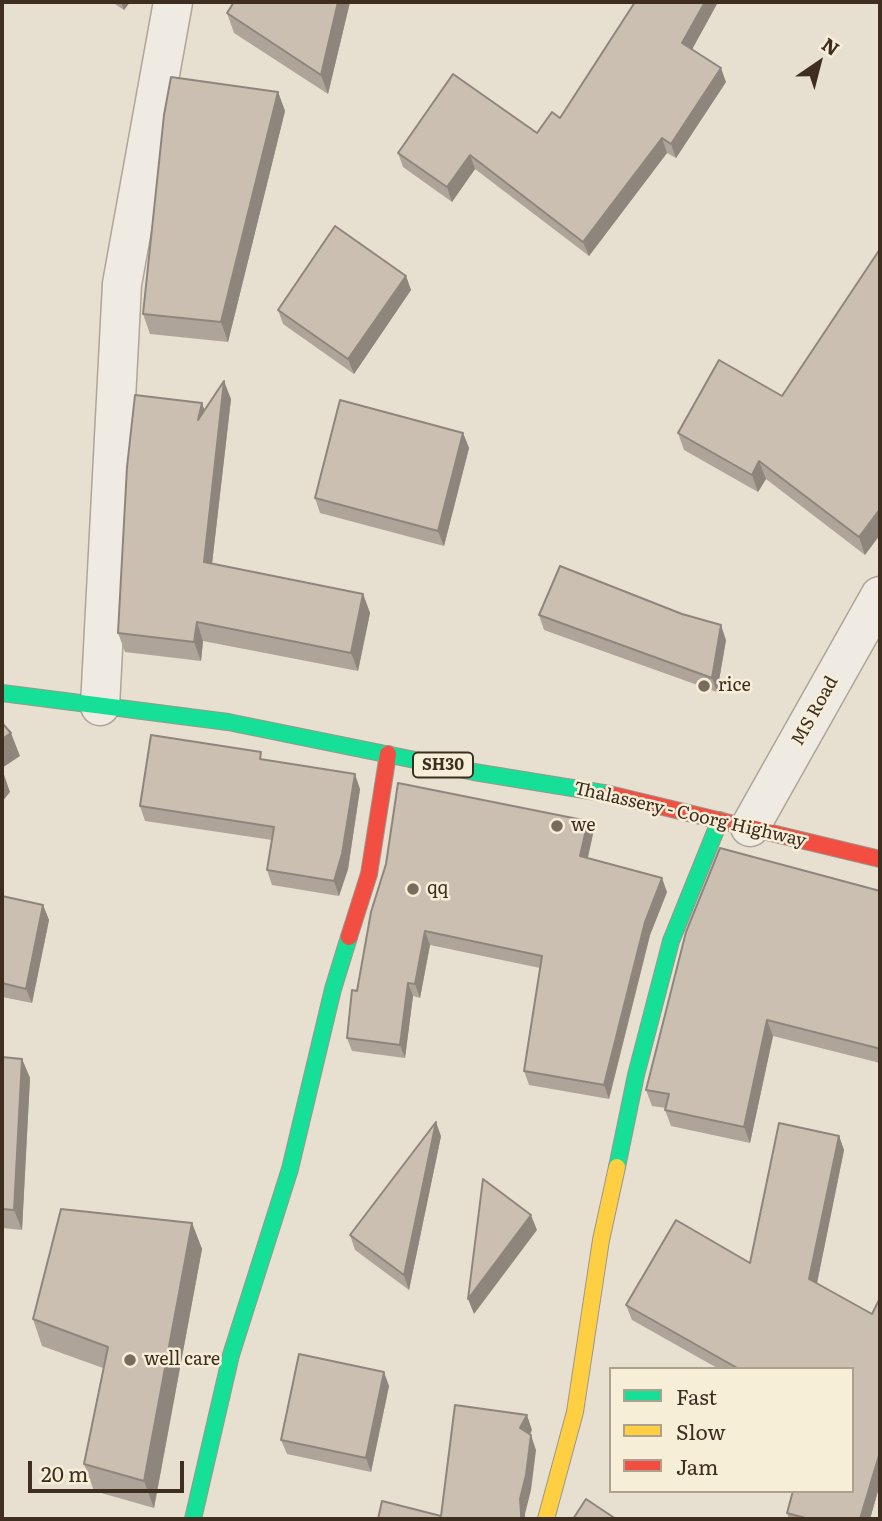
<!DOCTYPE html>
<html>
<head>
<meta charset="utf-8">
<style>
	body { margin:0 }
	#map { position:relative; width:882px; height:1521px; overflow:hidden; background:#e7e0d1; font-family:Literata,serif }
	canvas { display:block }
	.frame { position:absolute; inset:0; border:4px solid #3d2e20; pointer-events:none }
	.legend { position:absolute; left:609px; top:1367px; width:245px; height:126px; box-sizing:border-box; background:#f7eed8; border:2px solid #ada18e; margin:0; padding:9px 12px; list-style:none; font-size:21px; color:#3d2e20 }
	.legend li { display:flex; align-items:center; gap:14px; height:35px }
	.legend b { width:35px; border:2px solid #ada18e }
	.north { position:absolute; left:784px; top:28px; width:70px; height:70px; -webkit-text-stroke:5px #f7eed8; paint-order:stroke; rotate:35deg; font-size:19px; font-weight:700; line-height:28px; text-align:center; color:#3d2e20 }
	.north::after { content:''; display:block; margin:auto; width:24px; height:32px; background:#3d2e20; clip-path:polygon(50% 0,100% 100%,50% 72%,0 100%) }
	.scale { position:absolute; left:28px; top:1461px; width:156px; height:32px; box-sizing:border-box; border:4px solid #3d2e20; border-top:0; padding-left:9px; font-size:21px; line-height:24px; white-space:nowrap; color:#3d2e20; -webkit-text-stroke:5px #f7eed8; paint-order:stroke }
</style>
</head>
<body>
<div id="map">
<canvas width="882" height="1521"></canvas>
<div class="frame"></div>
<ul class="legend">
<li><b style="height:9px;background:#16e098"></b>Fast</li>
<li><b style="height:9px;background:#ffcf43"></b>Slow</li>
<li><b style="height:9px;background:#f24e42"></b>Jam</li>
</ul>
<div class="north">N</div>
<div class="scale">20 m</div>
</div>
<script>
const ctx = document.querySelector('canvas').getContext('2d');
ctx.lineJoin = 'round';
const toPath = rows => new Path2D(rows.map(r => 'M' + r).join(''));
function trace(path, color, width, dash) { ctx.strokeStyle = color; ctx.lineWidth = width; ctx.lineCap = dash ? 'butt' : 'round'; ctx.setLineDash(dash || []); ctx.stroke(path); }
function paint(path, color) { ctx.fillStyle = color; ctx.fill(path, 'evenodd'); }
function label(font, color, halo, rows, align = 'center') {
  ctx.font = font + ' Literata,serif'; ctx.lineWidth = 5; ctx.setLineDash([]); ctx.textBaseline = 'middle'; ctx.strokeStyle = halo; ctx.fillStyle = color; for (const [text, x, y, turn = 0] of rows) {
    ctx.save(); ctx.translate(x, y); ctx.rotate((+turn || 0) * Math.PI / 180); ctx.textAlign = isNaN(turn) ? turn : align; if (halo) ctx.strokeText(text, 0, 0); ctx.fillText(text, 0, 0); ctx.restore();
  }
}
const street = toPath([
	[100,706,122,284,173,2],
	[750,827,880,596]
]);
const fast = toPath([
	[2,693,228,722,474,772,609,794],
	[617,1167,636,1075,671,941,720,820],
	[193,1519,231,1355,290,1169,333,989,349,937]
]);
const slow = toPath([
	[546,1519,575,1412,601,1240,617,1167]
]);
const jam = toPath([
	[609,794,880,859],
	[349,937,369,874,388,754]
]);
const wall = toPath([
	[112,2,130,2,124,10],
	[234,2,350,2,328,94,234,33,227,13],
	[635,2,718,2,692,49,726,82,676,158,667,153,589,256,475,169,452,202,403,167,398,153,537,133,560,118],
	[278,92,285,111,228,342,150,334,143,314],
	[880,249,865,555,766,479,758,492,684,450,678,433,782,396],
	[406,276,411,290,354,374,283,324,278,310],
	[231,399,212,564,363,594,370,613,358,671,203,641,201,661,125,652,118,633,204,410],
	[463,433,469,448,444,546,320,513,315,498],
	[539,615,726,640,717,692,544,630],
	[264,760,360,789,348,869,339,896,272,885,267,870,272,840,145,821,140,806],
	[593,834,588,858,667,892,650,935,609,1099,529,1085,524,1071,540,968,430,945,420,998,413,996,405,1058,352,1051,347,1038,357,991,371,912],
	[880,891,880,1063,773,1036,750,1143,671,1126,665,1110,666,1108,652,1106,646,1090],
	[2,896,43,905,49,920,32,1003,2,997],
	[2,1057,22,1059,30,1078,22,1230,2,1228],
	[779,1123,839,1136,844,1150,817,1283,872,1314,880,1298,880,1484,870,1519,789,1519,787,1513,793,1491,852,1491,852,1369,719,1369,632,1320,626,1305,676,1220,750,1263],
	[441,1136,409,1290,355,1250,350,1235],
	[192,1223,202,1249,154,1508,94,1491,84,1464,103,1368,42,1346,33,1319],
	[389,1386,371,1472,287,1454,281,1440]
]);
const shadedWall = toPath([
	[121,2,130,2,124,10],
	[338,2,350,2,328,94,321,75],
	[705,2,718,2,688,57,682,43],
	[721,68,726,82,676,158,671,144],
	[278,92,285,111,228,342,221,322],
	[662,138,667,153,589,256,583,242],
	[470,155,475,169,452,202,447,187],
	[406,276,411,290,354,374,348,359],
	[224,381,231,399,210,581,204,562],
	[202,403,209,422,198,420],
	[463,433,469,448,444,546,438,531],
	[759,461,766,479,758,492,752,475],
	[880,509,880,535,865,555,859,537],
	[363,594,370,613,358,671,351,653],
	[197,622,203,641,201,661,194,642],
	[721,625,726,640,717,692,712,678],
	[11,733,20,756,2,768,2,739],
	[2,769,10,792,2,802],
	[355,774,360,789,348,869,339,896,334,881],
	[588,821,593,834,585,869,580,856],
	[662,878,667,892,650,935,609,1099,604,1085,645,922],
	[43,905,49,920,32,1003,26,989],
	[425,931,430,945,420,998,415,984],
	[408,983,413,996,405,1058,400,1045],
	[767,1020,773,1036,750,1143,744,1127],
	[22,1059,30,1078,22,1230,14,1210],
	[436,1122,441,1136,409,1290,404,1275],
	[839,1136,844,1150,815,1293,809,1279],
	[531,1215,537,1230,474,1314,468,1299],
	[192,1223,202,1249,154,1508,144,1481],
	[384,1372,389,1386,371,1472,366,1458],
	[527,1415,532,1430,526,1443,520,1428],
	[531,1435,536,1450,531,1490,525,1514,525,1519,521,1519,520,1499],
	[880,1452,880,1484,870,1519,860,1519]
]);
const building = toPath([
	[234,2,338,2,321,75,227,13,234,2],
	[635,2,705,2,682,43,721,68,671,144,662,138,583,242,470,155,447,187,398,153,453,74,537,133,552,112,560,118,635,2],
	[171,77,278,92,221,322,143,314,164,115,171,77],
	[335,226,406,276,348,359,278,310,335,226],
	[880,249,880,509,859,537,759,461,752,475,678,433,719,360,782,396,880,249],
	[224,381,204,562,363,594,351,653,197,622,194,642,118,633,127,467,135,395,202,403,198,420,224,381],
	[340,400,463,433,438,531,315,498,340,400],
	[560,566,682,614,721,625,712,678,539,615,560,566],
	[2,723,11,733,2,739,2,723],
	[151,735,261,752,260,759,355,774,342,854,334,881,267,870,274,827,140,806,151,735],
	[398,783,588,821,580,856,662,878,645,922,604,1085,524,1071,542,956,425,931,415,984,408,983,400,1045,347,1038,352,990,357,991,371,912,386,864,398,783],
	[720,848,880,891,880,1050,877,1048,767,1020,744,1127,665,1110,669,1094,646,1090,686,932,720,848],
	[2,896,43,905,26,989,2,983,2,896],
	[2,1057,22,1059,14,1210,2,1209,2,1057],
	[436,1122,404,1275,350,1235,436,1122],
	[779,1123,839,1136,809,1279,872,1314,880,1298,880,1452,860,1519,809,1519,787,1513,793,1491,852,1491,852,1369,739,1369,626,1305,676,1220,750,1263,779,1123],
	[483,1179,531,1215,468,1299,483,1179],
	[61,1209,192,1223,144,1481,84,1464,108,1347,33,1319,61,1209],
	[299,1354,384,1372,366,1458,281,1440,299,1354],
	[455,1405,527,1415,520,1428,531,1435,526,1475,520,1499,521,1513,521,1519,378,1519,382,1501,441,1516,455,1405],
	[586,1499,616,1519,573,1519,586,1499]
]);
const markers = [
	[704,686,7,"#786c5e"],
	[557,826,7,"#786c5e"],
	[413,889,7,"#786c5e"],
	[130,1360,7,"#786c5e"]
];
const shields = [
	[443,765,60]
];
const shieldNames = [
	["SH30",443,765]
];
const poiNames = [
	["rice",718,686],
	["we",571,826],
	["qq",427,889],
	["well care",144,1360]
];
const streetNames = [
	["MS Road",815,711,-61],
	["Thalassery - Coorg Highway",690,815,13]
];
trace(street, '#ada599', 41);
trace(fast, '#9c958a', 18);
trace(slow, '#9c958a', 18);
trace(jam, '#9c958a', 18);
trace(street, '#efebe3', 38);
trace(fast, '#16e098', 16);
trace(slow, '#ffcf43', 16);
trace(jam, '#f24e42', 16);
paint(wall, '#afa499');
paint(shadedWall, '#8e867d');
paint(building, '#cbbfb2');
trace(building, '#8e867d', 2);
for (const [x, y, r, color] of markers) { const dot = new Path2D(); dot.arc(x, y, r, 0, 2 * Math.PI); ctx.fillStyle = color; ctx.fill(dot); trace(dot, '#f7eed8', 2.5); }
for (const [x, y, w] of shields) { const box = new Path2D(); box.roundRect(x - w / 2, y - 12.5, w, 25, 5); ctx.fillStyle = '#f7eed8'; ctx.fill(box); trace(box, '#3d2e20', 2); }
label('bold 16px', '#3d2e20', null, shieldNames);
label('18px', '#3d2e20', '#f7eed8', poiNames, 'left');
label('18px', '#3d2e20', '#f7eed8', streetNames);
</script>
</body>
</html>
